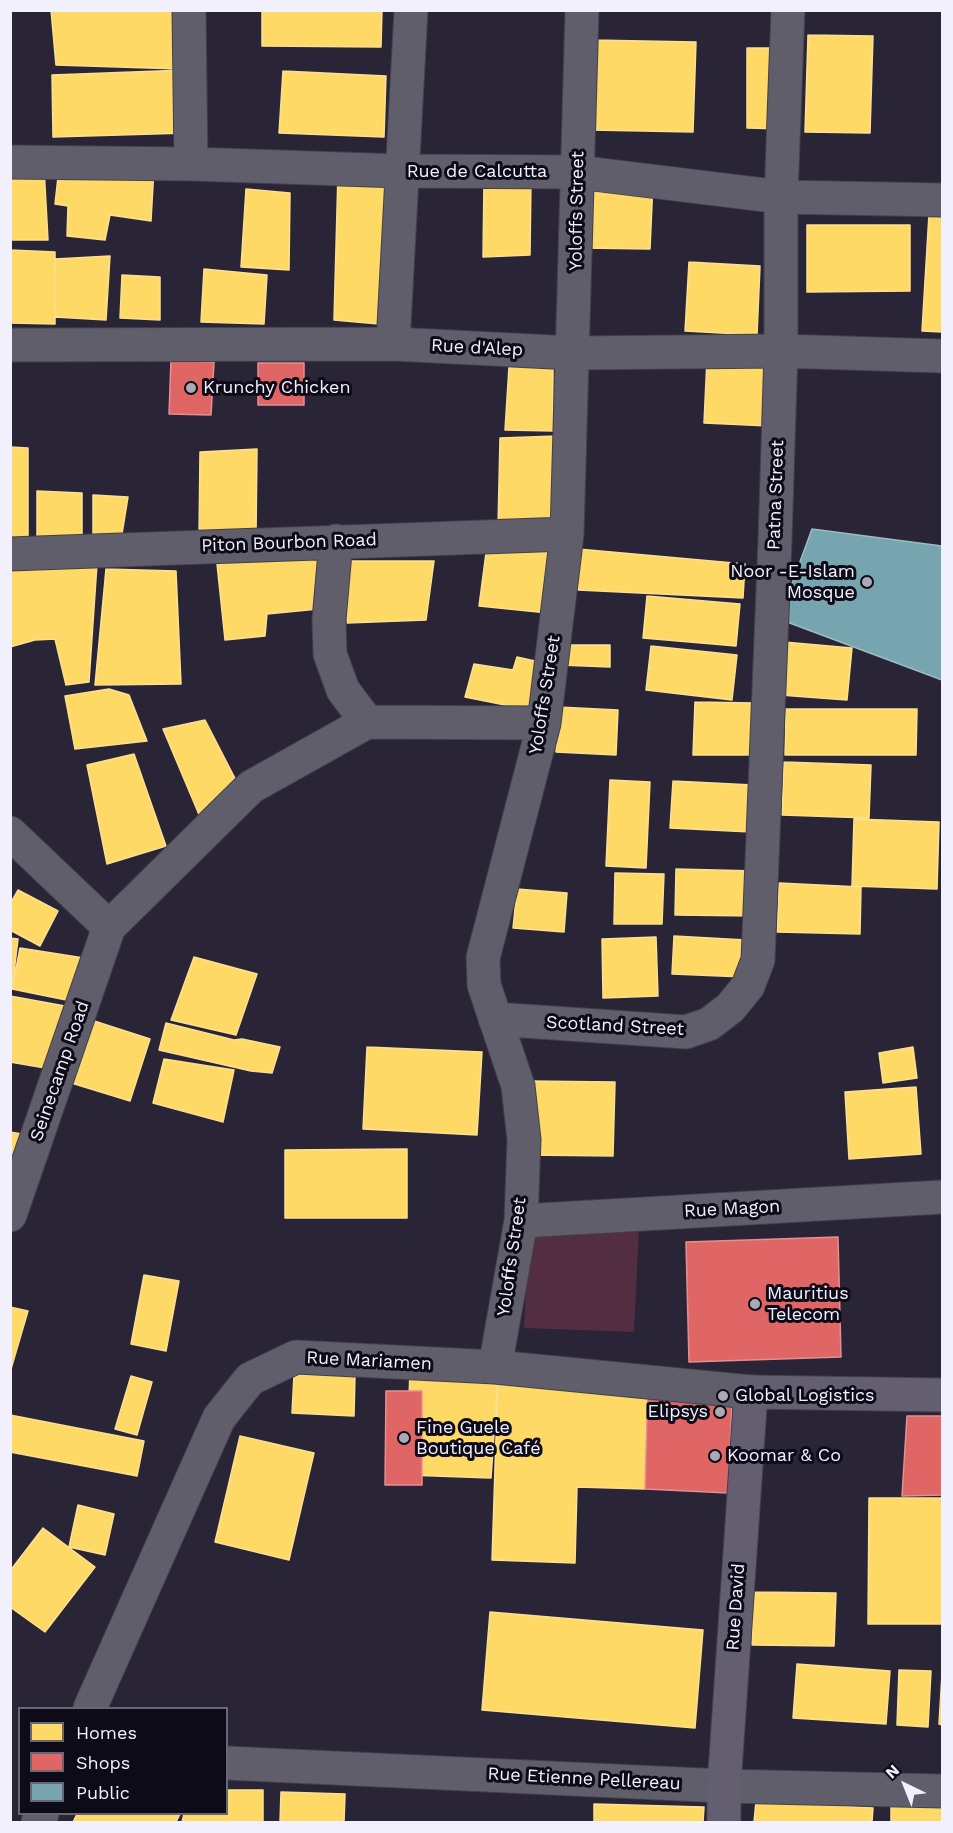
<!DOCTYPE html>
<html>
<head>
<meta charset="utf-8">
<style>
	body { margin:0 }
	#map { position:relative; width:953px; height:1833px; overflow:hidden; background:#2a2536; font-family:"Work Sans",sans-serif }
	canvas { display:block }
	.frame { position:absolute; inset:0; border:12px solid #f2f0fc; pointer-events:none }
	.legend { position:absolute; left:18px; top:1707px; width:210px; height:108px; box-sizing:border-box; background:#0e0b18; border:2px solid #696773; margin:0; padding:8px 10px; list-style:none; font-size:18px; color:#f2f0fc }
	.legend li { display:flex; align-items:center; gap:12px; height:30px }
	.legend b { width:30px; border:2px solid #696773 }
	.north { position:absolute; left:875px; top:1755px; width:60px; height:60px; -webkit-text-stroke:4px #0e0b18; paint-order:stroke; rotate:317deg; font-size:16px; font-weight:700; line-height:24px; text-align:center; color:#f2f0fc }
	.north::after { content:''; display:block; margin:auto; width:21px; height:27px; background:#f2f0fc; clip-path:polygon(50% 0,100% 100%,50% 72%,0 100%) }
</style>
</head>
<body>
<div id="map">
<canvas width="953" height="1833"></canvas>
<div class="frame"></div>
<ul class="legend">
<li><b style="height:16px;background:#ffd966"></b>Homes</li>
<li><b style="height:16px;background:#e06666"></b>Shops</li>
<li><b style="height:16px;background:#76a5af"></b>Public</li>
</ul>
<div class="north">N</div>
</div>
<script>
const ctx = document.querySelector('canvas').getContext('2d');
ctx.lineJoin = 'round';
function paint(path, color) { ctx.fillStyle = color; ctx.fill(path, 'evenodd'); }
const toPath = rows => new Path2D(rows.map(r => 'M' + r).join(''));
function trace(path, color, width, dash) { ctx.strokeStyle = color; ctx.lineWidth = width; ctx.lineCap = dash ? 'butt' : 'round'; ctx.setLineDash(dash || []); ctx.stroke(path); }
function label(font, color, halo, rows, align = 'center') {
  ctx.font = font + ' "Work Sans",sans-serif'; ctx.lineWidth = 6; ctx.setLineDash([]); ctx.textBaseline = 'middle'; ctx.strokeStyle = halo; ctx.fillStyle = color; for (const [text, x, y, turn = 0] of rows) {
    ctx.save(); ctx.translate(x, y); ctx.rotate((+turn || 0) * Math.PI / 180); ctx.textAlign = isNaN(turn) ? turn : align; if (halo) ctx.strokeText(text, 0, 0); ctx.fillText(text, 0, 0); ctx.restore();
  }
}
const green = toPath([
	[529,1222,639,1227,634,1332,524,1328]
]);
const homes = toPath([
	[51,10,176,10,180,69,56,65,51,10],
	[262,10,382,10,381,47,262,46,262,10],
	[808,35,873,36,870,133,805,132,808,35],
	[592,40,696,42,693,132,590,130,592,40],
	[747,48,783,48,782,129,747,128,747,48],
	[185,70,187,133,53,137,52,75,185,70],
	[283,71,386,76,384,137,279,133,283,71],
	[10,167,44,168,48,240,10,240,10,167],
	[154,167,151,221,110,215,105,240,67,236,68,206,55,204,59,168,154,167],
	[338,173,401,176,401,326,334,320,338,173],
	[584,180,653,182,650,249,582,248,584,180],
	[484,181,531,181,530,255,483,257,484,181],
	[246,189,290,193,289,270,241,267,246,189],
	[929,214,942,215,942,332,922,331,929,214],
	[807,225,910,225,910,291,807,292,807,225],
	[10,250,55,252,55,324,10,323,10,250],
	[110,256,106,320,55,317,55,259,110,256],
	[689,262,760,266,757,335,685,331,689,262],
	[204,269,267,275,264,324,201,322,204,269],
	[122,275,160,277,160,320,120,318,122,275],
	[510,351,553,352,553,431,505,430,510,351],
	[707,359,773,363,769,426,704,423,707,359],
	[556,436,552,531,498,527,500,438,556,436],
	[10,447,28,448,28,542,10,542,10,447],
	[257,449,256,536,199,536,200,452,257,449],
	[37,491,82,493,82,539,37,540,37,491],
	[93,495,128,497,122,534,93,537,93,495],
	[578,549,745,564,743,598,578,590,578,549],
	[552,552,548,613,479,606,486,553,552,552],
	[322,556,329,608,267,614,265,636,225,640,217,564,322,556],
	[347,561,434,561,426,620,347,623,347,561],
	[97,564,89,682,66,685,55,639,35,640,10,647,10,565,97,564],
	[106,569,176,571,181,684,95,685,106,569],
	[647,596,740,604,736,646,643,638,647,596],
	[784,642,852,648,847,700,780,695,784,642],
	[562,645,610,645,610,667,560,665,562,645],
	[651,646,737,655,732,700,646,690,651,646],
	[517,657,544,663,535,711,465,697,474,664,513,670,517,657],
	[109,689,129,695,147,741,75,749,65,696,109,689],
	[695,702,756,703,755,755,693,755,695,702],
	[558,707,618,710,616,755,556,752,558,707],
	[786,709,917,709,916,755,785,755,786,709],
	[205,720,242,792,203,824,163,729,205,720],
	[134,754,166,846,107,864,87,765,134,754],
	[784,762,871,765,869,818,782,815,784,762],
	[610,780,650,782,646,868,606,866,610,780],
	[673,781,753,785,751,832,670,828,673,781],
	[854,819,939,822,937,889,852,886,854,819],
	[676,869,756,871,755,916,675,915,676,869],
	[615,873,664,874,662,924,614,924,615,873],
	[779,883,861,887,860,934,777,932,779,883],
	[517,889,567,893,564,932,513,928,517,889],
	[18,890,58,911,40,946,10,930,10,904,18,890],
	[674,936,746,940,744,977,672,974,674,936],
	[656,937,658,996,603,998,602,939,656,937],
	[10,938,18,939,12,989,10,988,10,938],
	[20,948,84,958,76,1002,12,989,20,948],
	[194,957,257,974,236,1035,171,1020,194,957],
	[10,996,65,1006,51,1069,10,1062,10,996],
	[88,1019,150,1039,130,1101,68,1082,88,1019],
	[166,1023,234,1040,242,1039,280,1047,272,1073,251,1071,159,1050,166,1023],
	[367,1047,482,1052,477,1135,363,1129,367,1047],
	[913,1047,917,1078,883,1083,879,1053,913,1047],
	[164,1059,234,1070,223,1122,153,1103,164,1059],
	[528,1081,615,1082,613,1156,527,1155,528,1081],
	[916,1087,921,1154,849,1159,845,1092,916,1087],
	[10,1132,22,1134,10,1189,10,1132],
	[407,1149,407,1218,285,1218,285,1150,407,1149],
	[144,1275,179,1281,166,1351,131,1344,144,1275],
	[10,1307,28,1311,11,1369,10,1369,10,1307],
	[410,1371,498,1376,491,1478,406,1475,410,1371],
	[294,1375,355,1375,354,1416,292,1413,294,1375],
	[131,1376,152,1382,137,1435,115,1429,131,1376],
	[498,1376,648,1380,645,1489,577,1487,575,1563,492,1560,498,1376],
	[10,1415,144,1441,137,1476,10,1452,10,1415],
	[240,1436,314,1453,289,1560,215,1542,240,1436],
	[869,1498,942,1498,942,1624,868,1624,869,1498],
	[78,1505,114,1514,105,1555,69,1547,78,1505],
	[43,1528,95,1567,45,1632,10,1607,10,1571,43,1528],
	[753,1592,836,1593,834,1646,752,1645,753,1592],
	[490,1612,703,1630,695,1728,482,1710,490,1612],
	[797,1664,890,1671,886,1724,793,1718,797,1664],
	[899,1670,931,1671,928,1727,897,1725,899,1670],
	[942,1674,942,1725,939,1724,942,1674],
	[226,1790,263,1790,263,1822,182,1822,184,1814,226,1814,226,1790],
	[281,1792,345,1794,344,1822,280,1822,281,1792],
	[756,1801,873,1808,872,1822,754,1822,756,1801],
	[891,1801,942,1801,942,1822,891,1822,891,1801],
	[594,1804,704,1807,703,1822,594,1822,594,1804],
	[77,1814,180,1814,176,1822,73,1822,77,1814]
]);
const shops = toPath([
	[171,360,214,362,211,415,169,414,171,360],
	[258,363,304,363,304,405,258,405,258,363],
	[838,1237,841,1357,689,1362,686,1242,838,1237],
	[648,1380,733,1381,728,1493,645,1489,648,1380],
	[386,1391,422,1391,422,1485,385,1485,386,1391],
	[907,1416,942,1416,942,1495,902,1496,907,1416]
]);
const public = toPath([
	[812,529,942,546,942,680,779,619,812,529]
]);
const minor = toPath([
	[189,10,191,164],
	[10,162,191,164,402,171,577,172,781,197,942,200],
	[393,344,411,10],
	[10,345,393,344,573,353,781,351,942,356],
	[336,541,329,620,330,654,343,690,367,722],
	[10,554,567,534],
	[10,833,109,927],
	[495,1019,686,1032,709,1024,730,1008,748,986,758,960,775,540,781,351,781,197,788,10],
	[10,1215,109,927,251,787,367,722,544,723],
	[521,1221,942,1197],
	[495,1367,521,1221,524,1140,518,1086,484,985,483,958,544,723,567,534,582,10],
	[90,1708,219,1418,250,1379,296,1357,495,1367,751,1392],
	[226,1763,724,1786,942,1791],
	[38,1822,42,1814]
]);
const major = toPath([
	[724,1822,724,1786,751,1392,942,1395]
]);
const markers = [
	[191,388,6,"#aca9b7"],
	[867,582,6,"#aca9b7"],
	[755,1304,6,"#aca9b7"],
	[723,1396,6,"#aca9b7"],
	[720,1412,6,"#aca9b7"],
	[404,1438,6,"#aca9b7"],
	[715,1456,6,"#aca9b7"]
];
const streetNames = [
	["Rue de Calcutta",477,172],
	["Yoloffs Street",577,211,-89],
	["Rue d'Alep",477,348,3],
	["Patna Street",776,495,-88],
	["Piton Bourbon Road",289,543,-2],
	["Yoloffs Street",545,695,-81],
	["Scotland Street",615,1026,3],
	["Seinecamp Road",60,1071,-71],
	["Rue Magon",732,1209,-3],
	["Yoloffs Street",512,1257,-82],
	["Rue Mariamen",369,1361,3],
	["Rue David",736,1607,-86],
	["Rue Etienne Pellereau",584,1779,3]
];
const poiNames = [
	["Krunchy Chicken",203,388],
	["Noor -E-Islam",855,572,"right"],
	["Mosque",855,593,"right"],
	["Mauritius",767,1294],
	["Telecom",767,1315],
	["Global Logistics",735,1396],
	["Elipsys",708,1412,"right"],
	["Fine Guele",416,1428],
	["Boutique Café",416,1449],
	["Koomar & Co",727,1456]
];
paint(green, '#522e40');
paint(homes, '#ffd966');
trace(homes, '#fbe093', 1.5);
paint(shops, '#e06666');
trace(shops, '#e58f93', 1.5);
paint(public, '#76a5af');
trace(public, '#9bbcc6', 1.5);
trace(minor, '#43404d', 35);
trace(major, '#43404d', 35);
trace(minor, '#615e6c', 33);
trace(major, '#635f71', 33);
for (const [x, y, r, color] of markers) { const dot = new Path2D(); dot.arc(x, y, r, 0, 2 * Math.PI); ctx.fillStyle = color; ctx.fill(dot); trace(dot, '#0e0b18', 2); }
label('18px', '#f2f0fc', '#0e0b18', streetNames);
label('18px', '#f2f0fc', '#0e0b18', poiNames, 'left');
</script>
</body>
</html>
